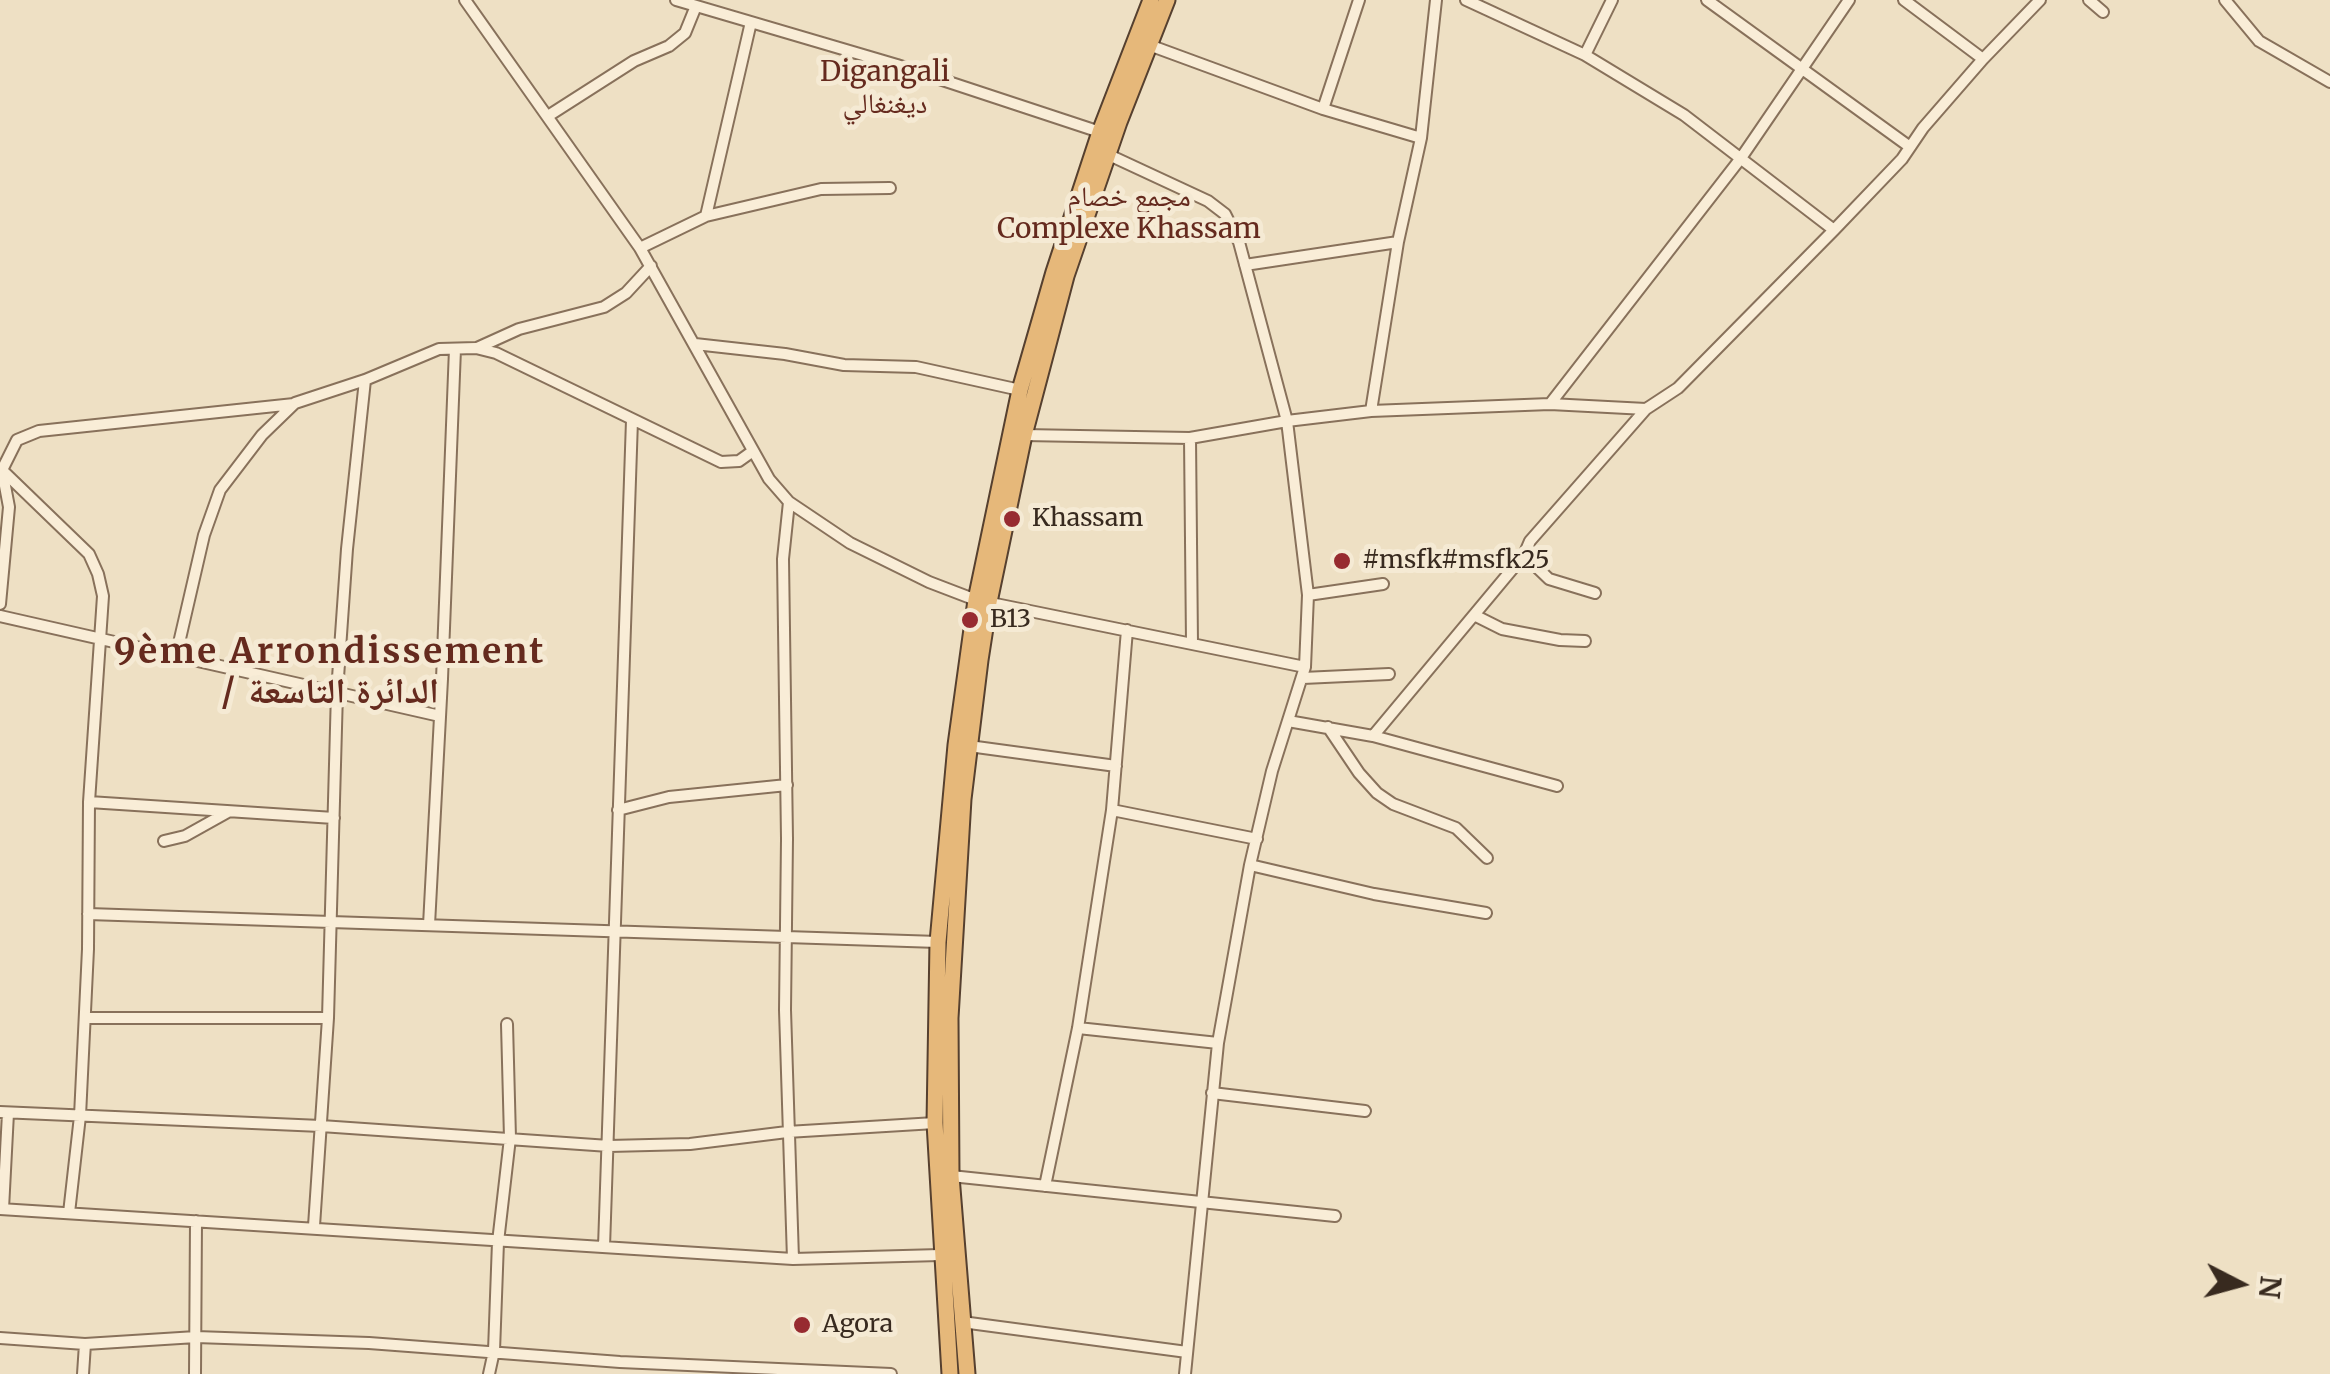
<!DOCTYPE html>
<html>
<head>
<meta charset="utf-8">
<style>
	body { margin:0 }
	#map { position:relative; width:2330px; height:1374px; overflow:hidden; background:#eee0c4; font-family:Merriweather,serif }
	canvas { display:block }
	.north { position:absolute; left:2190px; top:1234px; width:100px; height:100px; -webkit-text-stroke:8px #f5ead4; paint-order:stroke; rotate:96deg; font-size:28px; font-weight:700; line-height:40px; text-align:center; color:#382a1f }
	.north::after { content:''; display:block; margin:auto; width:35px; height:45px; background:#382a1f; clip-path:polygon(50% 0,100% 100%,50% 72%,0 100%) }
</style>
</head>
<body>
<div id="map">
<canvas width="2330" height="1374"></canvas>
<div class="north">N</div>
</div>
<script>
const ctx = document.querySelector('canvas').getContext('2d');
ctx.lineJoin = 'round';
const toPath = rows => new Path2D(rows.map(r => 'M' + r).join(''));
function trace(path, color, width, dash) { ctx.strokeStyle = color; ctx.lineWidth = width; ctx.lineCap = dash ? 'butt' : 'round'; ctx.setLineDash(dash || []); ctx.stroke(path); }
function label(font, color, halo, rows, align = 'center') {
  ctx.font = font + ' Merriweather,"Noto Naskh Arabic",serif'; ctx.lineWidth = 10; ctx.setLineDash([]); ctx.textBaseline = 'middle'; ctx.strokeStyle = halo; ctx.fillStyle = color; for (const [text, x, y, turn = 0] of rows) {
    ctx.save(); ctx.translate(x, y); ctx.rotate((+turn || 0) * Math.PI / 180); ctx.textAlign = isNaN(turn) ? turn : align; if (halo) ctx.strokeText(text, 0, 0); ctx.fillText(text, 0, 0); ctx.restore();
  }
}
const minor = toPath([
	[465,0,640,248,769,479,789,502,850,543,929,582,976,600,1305,667],
	[676,0,897,65,1100,132],
	[1466,0,1585,55,1612,0],
	[1707,0,1910,147],
	[1904,0,1983,59],
	[2089,0,2103,12],
	[2225,0,2259,41,2330,82],
	[1149,45,1323,109,1421,138],
	[1585,55,1684,115,1834,230],
	[1323,109,1359,0],
	[548,116,634,61,669,46,685,33,696,6],
	[1109,155,1208,201,1225,214,1239,242,1287,421,1308,595,1305,667,1272,771,1250,865,1218,1043,1185,1374],
	[706,216,751,22],
	[640,248,706,216,821,189,890,188],
	[1245,265,1398,242],
	[695,344,785,354,844,365,916,367,1020,390],
	[477,348,519,329,604,307,626,293,651,266],
	[1550,404,1741,158,1849,0],
	[1371,411,1398,242,1421,138,1436,0],
	[1024,435,1190,438,1287,421,1371,411,1550,404,1646,409,1678,388,1834,230,1902,159,1923,128,1983,59,2040,0],
	[1190,438,1192,643],
	[0,468,2,470,17,440,39,431,294,404],
	[789,502,783,559,787,839,785,1010,793,1259],
	[1524,555,1549,579,1595,593],
	[1308,595,1383,584],
	[0,604,9,507,2,470,89,554,98,574,103,596,89,802,88,949,80,1116,69,1213],
	[1474,615,1502,629,1560,640,1585,641],
	[0,616,440,716],
	[176,656,204,535,220,490,262,435,295,403,365,380,439,349,476,348,496,353,721,462,739,461,753,451],
	[1303,678,1389,674],
	[1288,721,1373,736,1557,786],
	[1328,727,1359,773,1377,793,1393,804,1456,828,1487,858],
	[1373,736,1524,555,1530,541,1646,409],
	[969,746,1116,766],
	[89,802,334,818],
	[618,810,669,797,787,785],
	[1112,810,1257,839],
	[164,841,185,836,228,812],
	[1250,865,1374,894,1486,913],
	[88,914,938,942],
	[429,925,442,679,455,349],
	[85,1018,328,1018],
	[1078,1028,1218,1043],
	[1212,1093,1365,1111],
	[0,1112,321,1126,609,1146,690,1144,787,1132,935,1123],
	[951,1176,1335,1216],
	[1045,1186,1078,1028,1112,810,1127,630],
	[0,1209,793,1259,940,1255],
	[3,1209,8,1113],
	[314,1226,328,1018,337,692,347,549,365,380],
	[604,1247,632,420],
	[962,1322,1187,1352],
	[0,1338,85,1344,196,1337,369,1343,620,1362,891,1374],
	[83,1374,85,1344],
	[195,1374,196,1221],
	[489,1374,494,1351,498,1242,510,1138,507,1024]
]);
const trunk = toPath([
	[950,1374,935,1123,938,942,956,745,976,600,1020,390,1054,272,1100,132,1151,0],
	[967,1374,951,1176,950,1018,963,799,980,660,989,602,1024,435,1066,276,1119,122,1167,0]
]);
const markers = [
	[1012,519,10,"#972b30"],
	[1342,561,10,"#972b30"],
	[970,620,10,"#972b30"],
	[802,1325,10,"#972b30"]
];
const poiNames = [
	["Khassam",1032,519],
	["#msfk#msfk25",1362,561],
	["B13",990,620],
	["Agora",822,1325]
];
const neighbourhoodNames = [
	["Digangali",885,73],
	["ديغنغالي",885,105],
	["مجمع خصام",1129,198],
	["Complexe Khassam",1129,230]
];
const districtNames = [
	["9ème Arrondissement",330,653],
	["/ الدائرة التاسعة",330,693]
];
trace(minor, '#88715b', 14);
trace(trunk, '#56402f', 19);
trace(minor, '#f9edd7', 10);
trace(trunk, '#e6b87a', 15);
for (const [x, y, r, color] of markers) { const dot = new Path2D(); dot.arc(x, y, r, 0, 2 * Math.PI); ctx.fillStyle = color; ctx.fill(dot); trace(dot, '#f5ead4', 4); }
label('25px', '#382a1f', '#f5ead4', poiNames, 'left');
label('28px', '#652a1e', '#f5ead4', neighbourhoodNames);
ctx.letterSpacing = '2.5px';
label('bold 35px', '#652a1e', '#f5ead4', districtNames);
ctx.letterSpacing = '0px';
</script>
</body>
</html>
